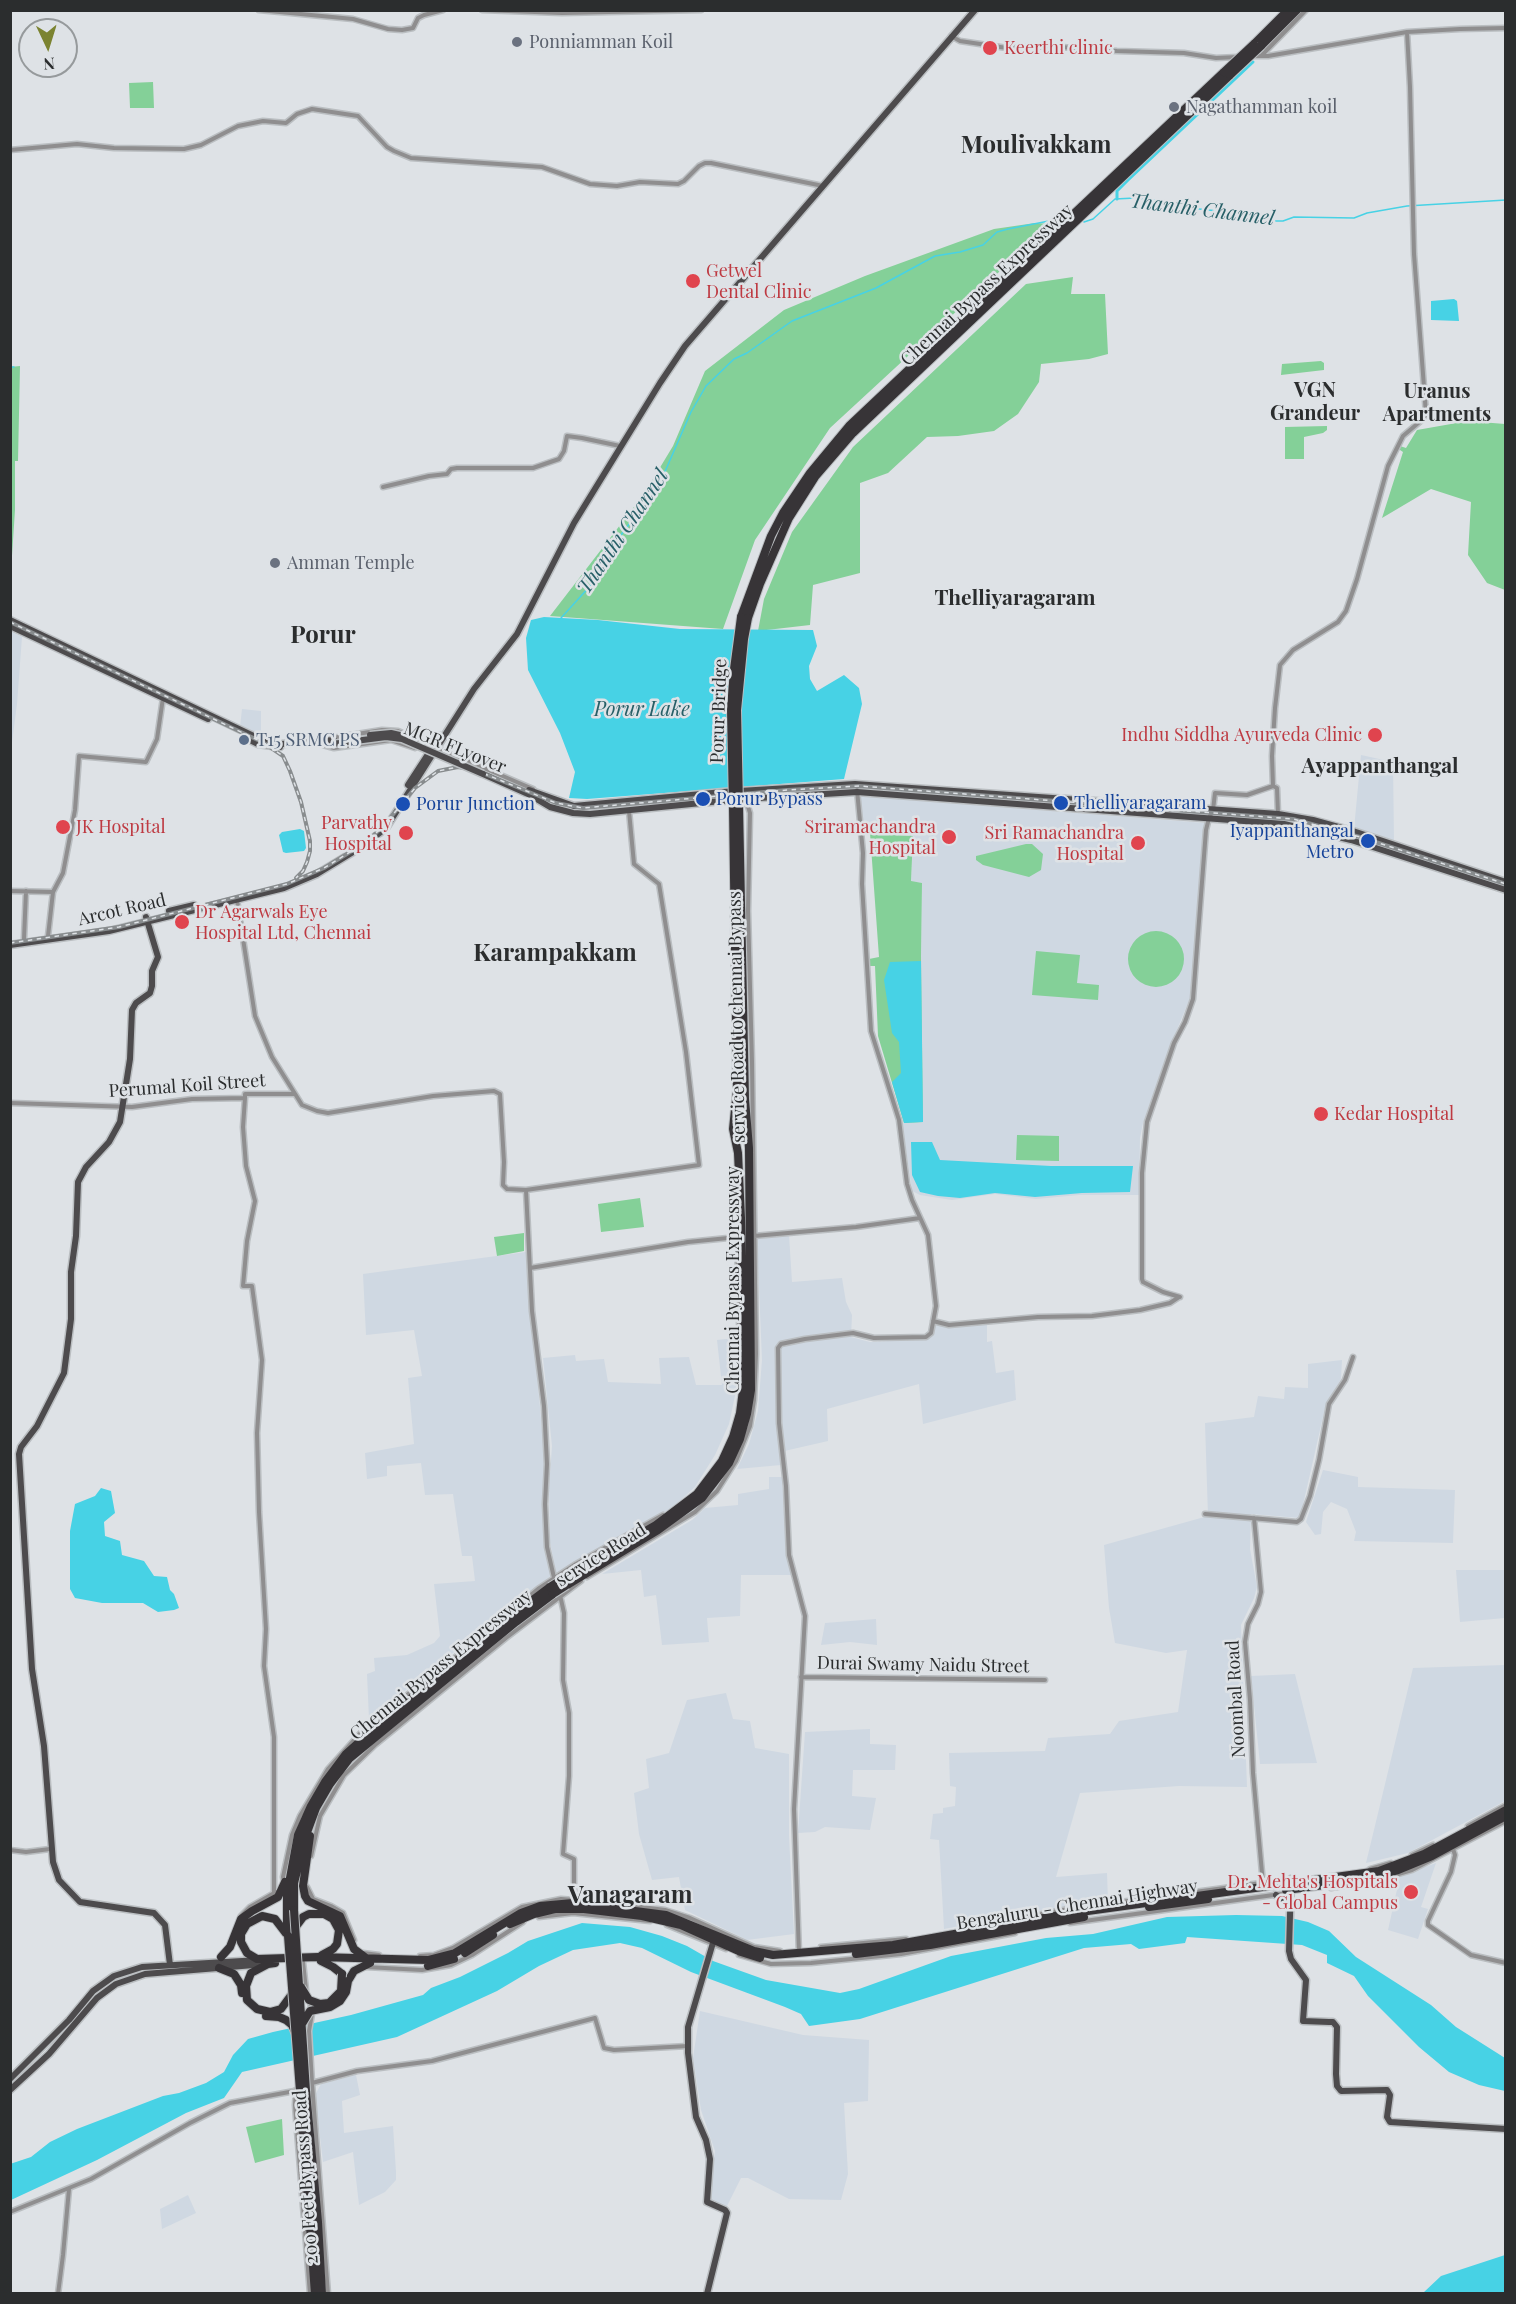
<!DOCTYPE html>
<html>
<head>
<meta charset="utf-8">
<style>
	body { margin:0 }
	#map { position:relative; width:1516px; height:2304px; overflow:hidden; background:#dee2e6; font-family:"Playfair Display",serif }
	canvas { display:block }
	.frame { position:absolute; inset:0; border:12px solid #2b2d2e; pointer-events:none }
	.north { position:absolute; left:18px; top:18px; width:60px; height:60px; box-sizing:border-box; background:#dee2e6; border:2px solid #969a9c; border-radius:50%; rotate:176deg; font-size:16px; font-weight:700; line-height:24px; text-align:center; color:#2b2d2e }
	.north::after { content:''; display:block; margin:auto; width:21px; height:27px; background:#7b8330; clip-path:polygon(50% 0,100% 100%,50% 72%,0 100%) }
</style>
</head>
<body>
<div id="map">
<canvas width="1516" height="2304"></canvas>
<div class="frame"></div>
<div class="north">N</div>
</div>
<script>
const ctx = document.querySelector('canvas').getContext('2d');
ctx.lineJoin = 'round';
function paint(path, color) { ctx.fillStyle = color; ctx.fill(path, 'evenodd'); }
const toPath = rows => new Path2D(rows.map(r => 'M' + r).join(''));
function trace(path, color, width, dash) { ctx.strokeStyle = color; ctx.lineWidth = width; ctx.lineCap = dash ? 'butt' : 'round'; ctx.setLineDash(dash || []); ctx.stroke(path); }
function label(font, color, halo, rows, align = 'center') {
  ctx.font = font + ' "Playfair Display",serif'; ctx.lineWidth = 5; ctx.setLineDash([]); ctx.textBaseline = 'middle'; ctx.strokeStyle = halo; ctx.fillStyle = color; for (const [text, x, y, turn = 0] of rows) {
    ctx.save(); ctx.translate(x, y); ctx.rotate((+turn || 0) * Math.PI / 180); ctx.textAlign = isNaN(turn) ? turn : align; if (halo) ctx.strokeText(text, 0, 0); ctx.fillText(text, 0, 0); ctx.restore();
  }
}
const built = toPath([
	[11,631,22,637,17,704,11,750],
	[242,709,261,711,261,736,240,727],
	[1361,755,1393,762,1394,842,1354,829],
	[860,796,1205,823,1190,998,1167,1054,1143,1123,1140,1138,1139,1195,1079,1195,1036,1199,995,1194,952,1200,920,1195,912,1191,902,1123,923,1122,921,956,922,883,911,882,913,836,863,832],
	[789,1235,792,1282,842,1278,846,1302,852,1315,851,1337,870,1342,927,1339,936,1324,960,1326,987,1323,987,1342,992,1341,996,1373,1014,1370,1016,1400,923,1424,919,1384,827,1409,828,1441,780,1452,781,1465,737,1469,749,1444,758,1411,762,1360,757,1239],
	[526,1252,545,1463,544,1531,551,1576,369,1719,367,1674,375,1671,374,1658,407,1655,434,1643,440,1636,434,1584,475,1581,472,1556,462,1556,453,1494,425,1495,421,1463,387,1466,387,1476,367,1479,365,1453,414,1444,408,1378,422,1376,414,1330,366,1335,363,1274],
	[735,1338,736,1391,729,1424,715,1455,695,1487,672,1508,619,1536,556,1574,550,1542,549,1488,552,1446,543,1358,575,1355,576,1361,604,1359,608,1382,661,1384,659,1358,689,1357,696,1385,722,1385,717,1340],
	[1342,1360,1341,1379,1325,1408,1300,1518,1251,1514,1250,1549,1257,1587,1254,1598,1241,1625,1247,1787,1179,1786,1080,1793,1056,1877,1107,1873,1108,1902,1041,1910,944,1929,939,1840,930,1839,933,1814,943,1813,943,1808,955,1806,956,1787,950,1786,949,1753,1045,1751,1048,1738,1110,1734,1119,1721,1178,1712,1187,1650,1166,1653,1115,1643,1109,1608,1104,1545,1208,1516,1205,1423,1254,1417,1258,1396,1284,1399,1285,1387,1308,1388,1308,1364],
	[1323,1470,1358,1477,1358,1487,1455,1490,1453,1543,1354,1541,1356,1532,1347,1509,1331,1502,1323,1512,1321,1534,1315,1535,1306,1522],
	[769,1477,782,1477,786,1550,791,1575,741,1575,740,1616,707,1618,709,1642,662,1645,656,1595,644,1597,641,1570,602,1574,692,1520,705,1508,738,1505,738,1494,769,1489],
	[1456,1570,1505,1570,1505,1618,1460,1622],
	[876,1619,877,1645,850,1642,821,1645,825,1623],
	[1505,1665,1505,1801,1408,1853,1366,1863,1413,1668],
	[1295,1674,1317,1763,1260,1764,1251,1676],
	[726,1693,733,1719,750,1721,755,1748,789,1754,789,1836,794,1934,747,1940,685,1910,679,1877,652,1880,639,1834,634,1793,649,1788,646,1759,669,1753,687,1700],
	[870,1729,870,1744,896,1745,895,1770,853,1770,852,1796,876,1798,870,1830,825,1827,815,1832,798,1833,805,1732],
	[1436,1863,1421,1907,1428,1909,1418,1939,1388,1930,1400,1876],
	[700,2011,803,2035,869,2040,868,2101,844,2103,848,2174,841,2200,789,2199,748,2178,741,2178,727,2206,711,2203,709,2197,715,2151,701,2110,693,2058],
	[356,2075,360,2095,342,2101,344,2133,393,2126,396,2172,396,2180,385,2192,359,2205,353,2152,323,2162,315,2095,321,2084],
	[188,2195,196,2213,162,2229,160,2209]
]);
const green = toPath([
	[153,82,154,108,130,108,129,83],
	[1035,223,1051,224,830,428,755,540,723,629,550,616,644,494,673,446,705,371,784,310,865,276,994,229],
	[1073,277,1071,294,1105,294,1108,354,1089,359,1041,364,1039,382,1018,414,994,431,958,436,927,437,888,473,860,483,860,573,813,585,810,625,758,631,764,599,792,532,853,447,1026,284],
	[1321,361,1324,363,1324,370,1281,375,1282,364],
	[20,366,18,461,15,461,15,510,11,571,10,367],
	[1468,421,1505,424,1505,590,1487,583,1468,555,1471,502,1431,489,1382,518,1403,452,1400,450,1400,446,1406,448,1417,430],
	[1327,426,1327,430,1323,433,1304,437,1304,459,1285,459,1285,427],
	[870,833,913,836,911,881,922,883,921,956,923,1122,904,1123,878,1036,875,966,870,966,869,959,879,957],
	[1026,844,1032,844,1043,854,1041,870,1029,877,983,865,976,860,976,856],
	'1128 959a28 28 0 1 1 56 0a28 28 0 1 1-56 0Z',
	[1036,951,1080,955,1077,983,1099,985,1098,1000,1032,995],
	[1017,1135,1059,1136,1059,1161,1016,1160],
	[640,1198,644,1227,601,1232,598,1204],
	[524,1233,524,1251,497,1256,494,1237],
	[282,2119,284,2155,255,2163,246,2127]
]);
const water = toPath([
	[1454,299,1457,301,1459,321,1431,320,1431,301],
	[544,617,598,620,680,629,813,630,817,646,809,666,810,679,817,691,844,675,859,688,862,704,844,779,587,799,569,798,575,772,560,733,528,670,526,638,531,620],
	[300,829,304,831,306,848,304,851,286,853,283,852,279,835,282,832],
	[921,961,923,1122,904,1123,892,1082,901,1073,899,1042,892,1033,884,980,890,962],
	[911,1142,932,1142,940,1160,1051,1166,1133,1166,1130,1192,1082,1193,1035,1197,995,1193,960,1198,938,1196,920,1192,912,1175],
	[101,1488,111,1491,115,1513,104,1522,105,1536,120,1541,122,1555,144,1561,154,1576,167,1577,170,1590,174,1594,179,1608,174,1610,158,1612,143,1603,102,1603,75,1598,70,1589,70,1531,75,1504,95,1496],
	[1236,1915,1282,1916,1308,1922,1329,1931,1356,1957,1431,2005,1456,2027,1505,2058,1505,2091,1479,2085,1449,2072,1419,2047,1368,1996,1354,1976,1327,1963,1327,1955,1302,1945,1187,1937,1185,1943,1139,1949,1131,1944,1084,1948,860,2019,809,2026,801,2014,785,2007,691,1972,642,1948,620,1943,573,1950,539,1966,497,1991,397,2037,242,2072,224,2098,186,2113,97,2160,11,2200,10,2164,31,2157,50,2142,77,2129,163,2096,179,2093,206,2083,224,2072,233,2055,248,2039,273,2032,351,2015,423,1995,431,1988,460,1977,508,1953,528,1941,582,1923,630,1927,662,1936,687,1946,713,1961,766,1980,840,1993,859,1989,951,1956,1046,1938,1093,1934,1167,1917],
	[1505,2255,1505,2293,1423,2293,1441,2276]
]);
const stream = toPath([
	[1084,222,1093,219,1115,199,1135,198,1171,202,1180,207,1218,211,1267,221,1283,221,1294,217,1354,218,1367,213,1407,206,1506,200],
	[10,367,14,367],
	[561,618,591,585,621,535,660,483,691,412,706,386,734,359,747,353,792,321,876,288,935,256,960,252,983,245,997,232,1008,229,1054,220,1061,221]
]);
const canal = toPath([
	[1117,199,1117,191,1128,180,1253,62]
]);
const minor = toPath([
	[259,10,353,19,388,29,402,30,413,28,418,18,424,15,443,10],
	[482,10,562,13,701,10],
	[951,36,960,41,1007,48,1046,46,1117,51,1184,53,1216,58,1238,57],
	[1262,55,1306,10],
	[1252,56,1268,56,1407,32,1460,29,1506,28],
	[10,150,77,144,114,148,184,149,201,145,238,126,263,121,286,123,297,114,312,109,358,116,387,147,394,151,411,158,542,167,590,184,617,186,640,182,678,184,684,181,699,166,705,163,711,163,823,186],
	[383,487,429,476,447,474,451,469,457,468,533,468,559,459,564,451,567,436,582,438,620,446],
	[332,738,382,730,398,731,533,789],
	[323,745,334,748,391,740,415,748],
	[1278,814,1277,788,1273,786,1272,756,1275,708,1280,665,1293,650,1338,622,1346,611,1357,579,1388,466,1403,436,1423,419,1426,414,1414,254,1410,87,1407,32],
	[10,891,53,892],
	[237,900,255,1016,272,1057,302,1105,317,1111,328,1113,433,1096,494,1091,500,1094,504,1162,503,1185,507,1189,526,1190,532,1311,544,1406,547,1464,545,1504,547,1547,555,1582],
	[48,936,53,892,63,873,75,810,79,756,146,762,157,739,163,698],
	[24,939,26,891],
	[245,1098,243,1127,246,1166,255,1201,247,1241,243,1286,252,1286,262,1360,257,1433,259,1512,266,1629,264,1666,274,1737,274,1893],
	[10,1103,132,1107,192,1099,245,1098,245,1094,294,1094],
	[526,1190,699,1165,686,1052,660,890,659,884,634,864,629,811],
	[754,1236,856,1227,920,1218],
	[737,1237,740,1356],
	[530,1268,688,1242,738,1237],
	[1180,1297,1163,1292,1143,1282,1142,1279,1142,1173,1147,1122,1174,1043,1185,1022,1193,999,1206,830,1209,818,1213,810,1215,793,1247,795,1273,786],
	[933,1321,949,1325,1038,1317,1092,1316,1140,1310,1170,1303,1179,1297],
	[1205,1514,1297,1522,1301,1519,1310,1496,1319,1460,1329,1404,1345,1380,1353,1357],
	[1254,1518,1261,1592,1258,1604,1248,1624,1245,1642,1250,1700,1253,1773,1263,1884],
	[587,1577,695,1512,717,1491,736,1461,750,1426,754,1400,756,1354,752,1062,748,911,750,813,743,791],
	[560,1595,564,1613,563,1680,569,1713,569,1776,563,1854,574,1859,574,1900],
	[503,1618,538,1589,576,1564,663,1515],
	[801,1677,1045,1680],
	[1468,1826,1506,1805],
	[1453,1849,1455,1855,1451,1872,1428,1921,1428,1925,1471,1955,1506,1963],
	[10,1850,26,1852,50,1849],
	[1412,1855,1433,1845],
	[311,1856,320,1816,344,1775,375,1745,506,1638,581,1581],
	[1370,1869,1391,1863],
	[284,1883,283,1877,292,1835,300,1816,328,1769,365,1728,458,1655],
	[307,1887,313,1899,331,1906,343,1913,354,1940],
	[1331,1888,1378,1880,1412,1870,1506,1821],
	[241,1916,250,1907,276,1892],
	[539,1917,573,1913,650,1921],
	[1070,1923,1288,1893],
	[667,1925,726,1949],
	[972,1927,1069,1909,1291,1879],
	[821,1947,906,1939],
	[363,1953,379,1955],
	[799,1954,794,1809,805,1616,789,1555,786,1486,779,1423,778,1348,781,1344,805,1339,853,1333,874,1338,926,1337,931,1333,936,1306,928,1235,912,1200,907,1184,899,1120,871,1031,862,884,863,853,857,790],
	[739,1955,771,1964,811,1963,901,1954,1015,1933],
	[420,1956,434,1955,453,1948,522,1907,561,1899,602,1902,665,1910,690,1918,754,1947,780,1951],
	[303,1962,306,1990],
	[366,1967,422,1970,451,1965,472,1955,523,1922],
	[310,2000,312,2014,309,2031,312,2083,328,2294],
	[312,2083,357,2071,432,2061,595,2018,604,2048,614,2050,688,2046],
	[296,2090,295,2105,310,2294],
	[10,2212,91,2179,190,2123,230,2103,300,2090],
	[58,2294,63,2255,69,2189]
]);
const major = toPath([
	[10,620,262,740,282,744,334,740],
	[10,626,208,719],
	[244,737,258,744,280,747],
	[483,774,528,794,550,807,573,813,590,814,742,799,857,792,1284,824,1351,840,1506,890],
	[408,785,440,736],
	[529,790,574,806,723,792,855,784,1278,814,1313,820,1353,831,1506,882],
	[169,911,194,905],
	[146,917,158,957,152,971,152,986,150,993,136,1003,132,1010,130,1059,120,1122,109,1142,86,1167,78,1182,76,1236,71,1272,71,1319,64,1373,37,1426,21,1447,19,1454,32,1669,44,1746,53,1862,59,1880,80,1902,154,1913,165,1925,170,1965],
	[10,945,109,931,284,888,317,874,363,846,386,828,474,689,517,634,574,523,660,383,685,346,975,10],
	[1291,1879,1289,1951,1291,1959,1306,1980,1303,2021,1329,2022,1333,2022,1337,2027,1336,2074,1337,2086,1341,2091,1387,2090,1390,2095,1387,2117,1390,2122,1506,2129],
	[1276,1895,1290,1905],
	[10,2079,69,2020,93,1991,114,1976,142,1967,259,1960],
	[10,2090,49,2054,97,1998,116,1984,145,1974,266,1964],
	[707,2294,727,2213,725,2210,707,2202,710,2159,706,2140,696,2117,688,2053,688,2027,715,1936]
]);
const highway = toPath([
	[1254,44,1288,10],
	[1261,46,1297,10],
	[741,617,771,536,783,513,810,473,849,426,1224,72],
	[748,618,760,584,789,518,815,477,853,433,1230,75],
	[566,1577,656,1525,697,1494,722,1461,733,1437,740,1413,743,1390,744,1346,741,1218,738,1153,733,1129,737,1090,733,806],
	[567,1585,658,1530,702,1498,729,1463,740,1439,747,1414,751,1390,749,1148,745,1099,739,806],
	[310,1836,303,1886,305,1896,308,1901,340,1916,354,1949,366,1958],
	[1286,1890,1355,1881,1398,1870,1432,1856,1506,1816],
	[1149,1907,1208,1899],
	[294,1910,294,1883,306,1835,316,1808,330,1784,349,1759,516,1622,553,1594],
	[510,1924,534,1914,555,1909,584,1909,642,1916,681,1925,741,1952,760,1958],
	[294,1929,303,1917,309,1914,324,1914,333,1919,339,1930,337,1944,333,1949,322,1955],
	[287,1933,287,1894,298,1835,311,1806,325,1782,346,1754,377,1726,510,1617,550,1587],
	[288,1936,275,1919,262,1916,247,1924,241,1934,241,1942,247,1953,257,1959,318,1957,428,1960,455,1953,521,1913,540,1906,573,1903,666,1915,754,1951,773,1955,893,1945,1066,1914,1379,1871,1424,1854,1506,1810],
	[465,1953,493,1935],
	[856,1954,930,1945,1084,1917],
	[221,1957,230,1947,241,1919,252,1911,278,1897,285,1882],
	[321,1961,333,1967,342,1974],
	[275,1963,268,1964,251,1973,246,1986,247,2000,257,2009,270,2012,281,2009,292,1994],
	[428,1966,454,1959],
	[219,1968,234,1974,241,1985,242,1993],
	[348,1981,354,1971,370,1963],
	[266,2016,279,2017,286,2020,292,2025,295,2032],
	[300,2091,315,2294],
	[306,2091,318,2222,322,2294]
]);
const rail = toPath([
	[10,622,264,743,283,756,290,771,301,802,310,841,310,851,307,862,303,871,296,878],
	[10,943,119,927,287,884,324,868,368,841,385,824,415,788,438,771,458,767,475,770,556,803,583,808,787,790,859,786,1293,819,1360,837,1506,884]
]);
const majorBridge = toPath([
	[370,735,391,733,404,736],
	[332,744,386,737,402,739,483,774]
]);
const highwayBridge = toPath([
	[1224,72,1254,44],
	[1230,75,1261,46],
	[733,806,731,709,734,669,741,617],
	[739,806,737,710,744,639,748,618],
	[550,1587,566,1577],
	[553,1594,567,1585],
	[294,1910,306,2091],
	[288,1936,300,2091],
	[301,1987,309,2000,320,2004,329,2003,341,1991,342,1974],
	[302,2024,310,2011,330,2007,340,2001,346,1992,348,1981]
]);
const markers = [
	[517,42,6,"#6b7280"],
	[990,48,8,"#e0444e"],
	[1174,107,6,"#6b7280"],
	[693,281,8,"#e0444e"],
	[275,563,6,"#6b7280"],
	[1375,735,8,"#e0444e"],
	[244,740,6,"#5c6f8a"],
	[703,799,8,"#1a4fb4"],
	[1061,803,8,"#1a4fb4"],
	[403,804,8,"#1a4fb4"],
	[63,827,8,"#e0444e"],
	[406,833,8,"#e0444e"],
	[949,837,8,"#e0444e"],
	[1368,841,8,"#1a4fb4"],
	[1138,843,8,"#e0444e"],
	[182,922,8,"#e0444e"],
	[1321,1114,8,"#e0444e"],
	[1411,1892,8,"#e0444e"]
];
const worshipNames = [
	["Ponniamman Koil",529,42],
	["Nagathamman koil",1186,107],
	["Amman Temple",287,563]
];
const healthNames = [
	["Keerthi clinic",1004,48],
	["Getwel",706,271],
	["Dental Clinic",706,292],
	["Indhu Siddha Ayurveda Clinic",1362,735,"right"],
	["Parvathy",392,823,"right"],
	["Hospital",392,844,"right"],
	["JK Hospital",76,827],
	["Sriramachandra",936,827,"right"],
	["Hospital",936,848,"right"],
	["Sri Ramachandra",1124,833,"right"],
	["Hospital",1124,854,"right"],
	["Dr Agarwals Eye",195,912],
	["Hospital Ltd, Chennai",195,933],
	["Kedar Hospital",1334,1114],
	["Dr. Mehta's Hospitals",1398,1882,"right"],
	["- Global Campus",1398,1903,"right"]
];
const streetNames = [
	["Chennai Bypass Expressway",987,285,-43],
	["Porur Bridge",719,711,-88],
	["MGR FLyover",455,748,22],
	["Arcot Road",122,910,-13],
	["service Road to chennai Bypass",737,1017,-91],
	["Perumal Koil Street",187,1086,-4],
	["Chennai Bypass Expressway",733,1280,-90],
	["service Road",601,1555,-32],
	["Chennai Bypass Expressway",441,1665,-39],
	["Durai Swamy Naidu Street",923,1665,1],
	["Noombal Road",1236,1699,-93],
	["Bengaluru - Chennai Highway",1077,1905,-9],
	["200 Feet Bypass Road",306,2177,-94]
];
const serviceNames = [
	["T15 SRMC PS",256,740]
];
const transitNames = [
	["Porur Bypass",716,799],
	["Thelliyaragaram",1074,803],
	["Porur Junction",416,804],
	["Iyappanthangal",1354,831,"right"],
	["Metro",1354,852,"right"]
];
const waterNames = [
	["Thanthi Channel",1202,210,7],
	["Thanthi Channel",623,532,-56],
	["Porur Lake",642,710]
];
const neighbourhoodNames = [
	["VGN",1315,391],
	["Grandeur",1315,414],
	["Uranus",1437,392],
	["Apartments",1437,415]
];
const quarterNames = [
	["Thelliyaragaram",1015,598],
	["Ayappanthangal",1380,766]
];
const districtNames = [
	["Moulivakkam",1036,146],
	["Porur",323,636],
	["Karampakkam",555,954],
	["Vanagaram",630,1896]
];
paint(built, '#cfd8e2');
paint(green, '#84d098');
paint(water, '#47d2e5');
trace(stream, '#47d2e5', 1.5);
trace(canal, '#47d2e5', 3);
trace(minor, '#babec1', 7);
trace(major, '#babec1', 9);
trace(highway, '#babec1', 10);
trace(minor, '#8f8e8f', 4);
trace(major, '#4d4b4d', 6);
trace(highway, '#373437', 8);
trace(rail, '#888c8e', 4);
trace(rail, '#dee2e6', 1.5, [4.5]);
trace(majorBridge, '#babec1', 9, []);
trace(highwayBridge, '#babec1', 10, []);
trace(majorBridge, '#4d4b4d', 6);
trace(highwayBridge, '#373437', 8);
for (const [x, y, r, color] of markers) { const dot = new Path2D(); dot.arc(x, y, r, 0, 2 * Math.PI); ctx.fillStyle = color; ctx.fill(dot); trace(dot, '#dee2e6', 2); }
label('18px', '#5b616d', '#dee2e6', worshipNames, 'left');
label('18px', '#be3a42', '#dee2e6', healthNames, 'left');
label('18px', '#2b2d2e', '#dee2e6', streetNames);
label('18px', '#4e5e75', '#dee2e6', serviceNames, 'left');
label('18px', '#164399', '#dee2e6', transitNames, 'left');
label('italic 20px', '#275f67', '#dee2e6', waterNames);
label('bold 20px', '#2b2d2e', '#dee2e6', neighbourhoodNames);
label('bold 21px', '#2b2d2e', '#dee2e6', quarterNames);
label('bold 24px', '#2b2d2e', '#dee2e6', districtNames);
</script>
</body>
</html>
